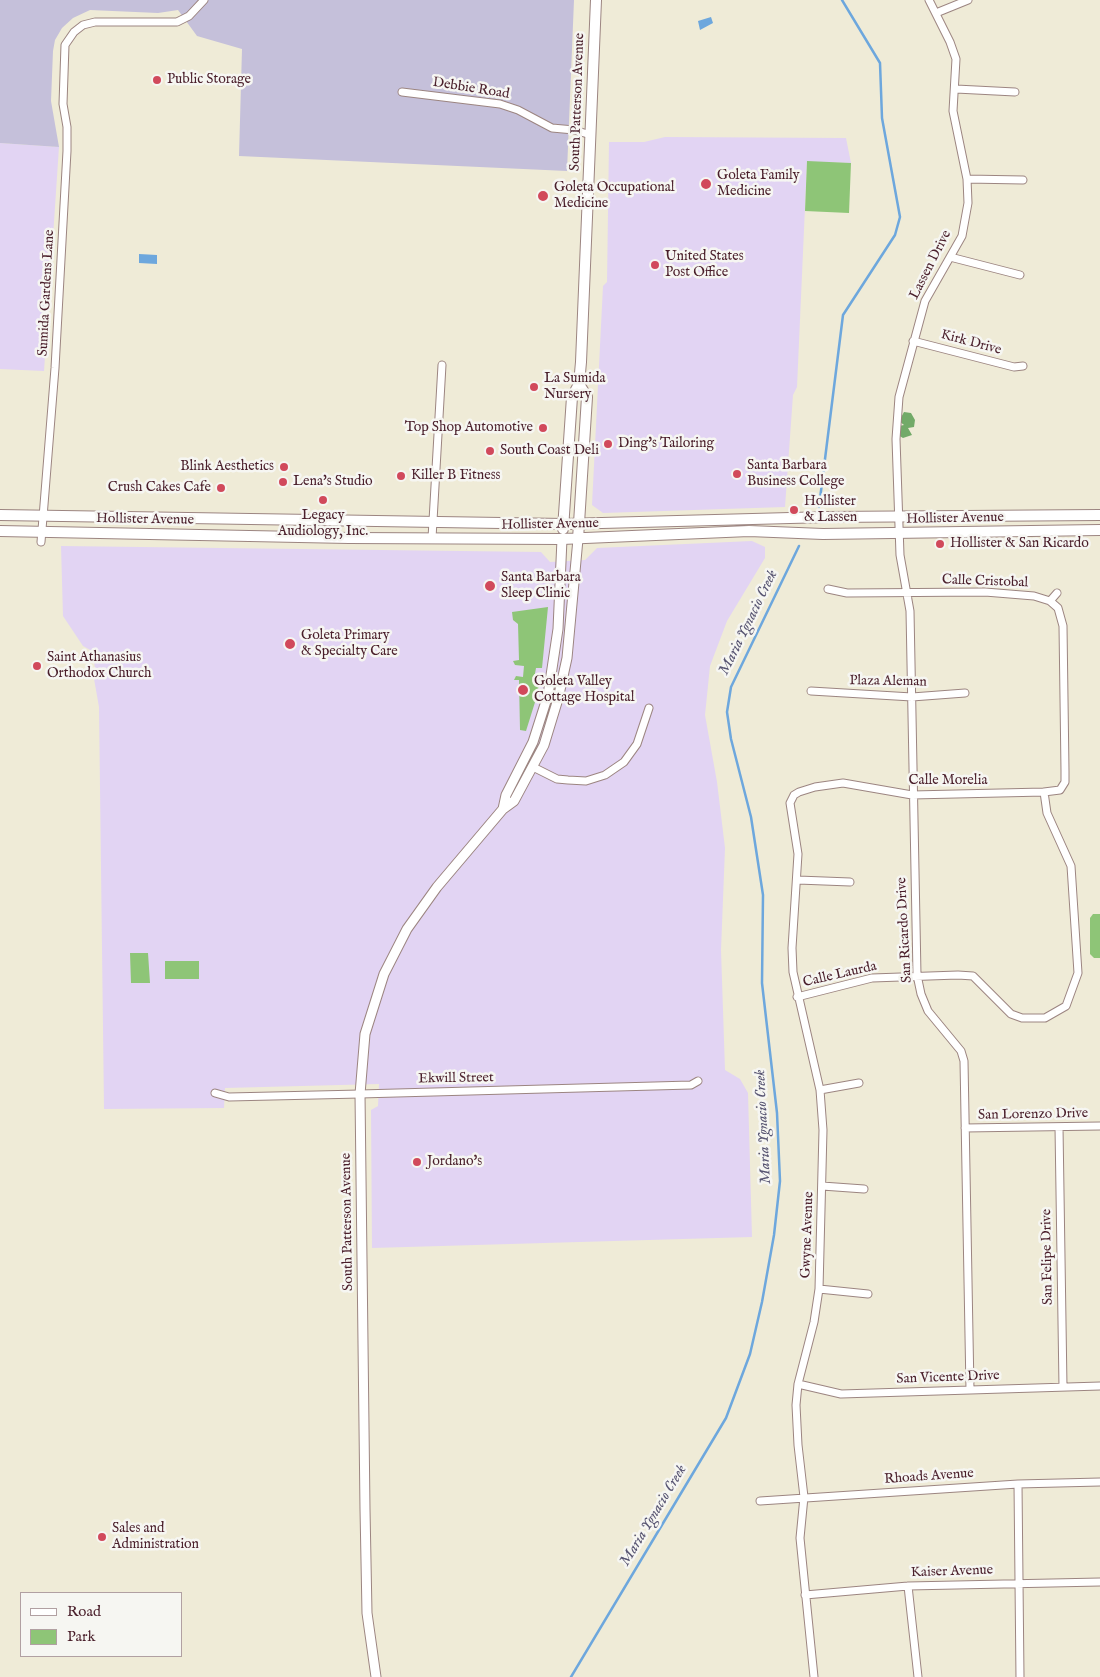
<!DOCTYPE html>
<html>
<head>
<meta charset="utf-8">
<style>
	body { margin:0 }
	#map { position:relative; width:1100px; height:1677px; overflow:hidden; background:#efebd7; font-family:"IM FELL English",serif }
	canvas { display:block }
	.legend { position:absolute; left:20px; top:1592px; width:162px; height:65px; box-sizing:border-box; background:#f6f6f2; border:1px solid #b1a0a2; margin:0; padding:6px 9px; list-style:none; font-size:15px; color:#4a1f2b }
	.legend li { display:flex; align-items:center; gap:10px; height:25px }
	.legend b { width:25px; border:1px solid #b1a0a2 }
</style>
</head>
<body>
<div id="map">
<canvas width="1100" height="1677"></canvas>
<ul class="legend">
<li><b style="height:6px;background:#fff"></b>Road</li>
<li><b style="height:14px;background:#8ec577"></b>Park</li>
</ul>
</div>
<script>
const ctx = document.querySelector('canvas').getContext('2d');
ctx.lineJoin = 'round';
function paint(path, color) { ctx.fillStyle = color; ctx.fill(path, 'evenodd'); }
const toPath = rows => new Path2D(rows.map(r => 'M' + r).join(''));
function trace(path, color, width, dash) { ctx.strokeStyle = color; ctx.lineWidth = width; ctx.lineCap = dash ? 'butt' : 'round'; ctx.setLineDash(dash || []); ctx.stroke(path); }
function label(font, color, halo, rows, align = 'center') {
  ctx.font = font + ' "IM FELL English",serif'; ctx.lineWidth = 5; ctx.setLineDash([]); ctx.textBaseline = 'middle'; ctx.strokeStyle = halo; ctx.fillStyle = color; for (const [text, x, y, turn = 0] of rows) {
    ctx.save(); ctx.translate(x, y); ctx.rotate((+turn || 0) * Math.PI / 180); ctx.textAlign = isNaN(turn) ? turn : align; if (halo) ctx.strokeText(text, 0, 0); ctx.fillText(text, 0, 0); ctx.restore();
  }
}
const built = toPath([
	[665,137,846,138,851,163,807,162,797,387,793,395,785,507,603,513,592,505,603,286,607,282,609,142,644,142],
	[0,143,59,147,44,371,0,369],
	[752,541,765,547,765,558,727,621,710,666,705,715,717,782,725,848,721,950,725,1070,740,1079,748,1093,752,1237,372,1248,371,1110,378,1106,379,1084,225,1088,224,1108,104,1109,99,707,93,673,95,668,92,651,83,646,63,616,61,546,541,552,550,562,585,560,597,548]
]);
const industrial = toPath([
	[0,0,574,0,567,171,239,156,242,49,197,36,178,10,158,13,90,10,73,18,62,28,55,40,53,51,51,101,59,147,0,143]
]);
const green = toPath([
	[807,161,851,163,849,213,805,211],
	[548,607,542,668,536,668,534,679,540,681,536,699,526,731,520,730,519,680,514,680,516,676,523,677,524,666,515,665,513,661,519,660,518,624,513,620,512,612],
	[1093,914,1100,914,1100,958,1094,958,1090,954,1090,918],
	[130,953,148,953,150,983,131,983],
	[199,961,199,979,165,979,165,961]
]);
const forest = toPath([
	[904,412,911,413,915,420,914,427,908,428,912,435,903,438,898,435,899,426,904,425,899,421]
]);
const water = toPath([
	[711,17,713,23,700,30,698,21],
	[139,254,157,255,157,264,139,263]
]);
const stream = toPath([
	[819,507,843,315,895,235,900,217,882,118,880,63,842,0],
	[571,1677,726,1418,750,1354,762,1302,774,1235,780,1181,777,1113,762,983,763,895,751,817,731,739,727,712,731,687,799,546]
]);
const minor = toPath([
	[929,0,950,42,956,59,953,111,967,179,968,203,962,236,925,301,899,397,896,439,900,555,910,611,917,975,921,994,928,1011,961,1051,964,1061,970,1390],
	[936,13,968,0],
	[956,89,1015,92],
	[402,92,500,104,518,110,552,128,574,130,591,135],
	[967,179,1023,180],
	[950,257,1020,275],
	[913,341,1014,367,1023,366],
	[432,538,442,365],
	[41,542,55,368,67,151,67,127,63,104,65,45,74,32,83,25,95,22,177,22,189,16,204,0],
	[1050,601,1057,593],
	[811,691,912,697,965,693],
	[533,767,557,779,568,780,586,781,605,775,624,762,637,744,649,708],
	[798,880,850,882],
	[797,997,872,978,958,975,973,976,1011,1014,1022,1018,1045,1018,1066,1006,1078,973,1071,866,1047,813,1044,792],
	[820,1090,859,1083],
	[215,1093,229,1097,360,1094,691,1085,698,1081],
	[1059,1127,1063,1387],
	[965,1128,1100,1126],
	[822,1186,864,1189],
	[819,1289,868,1294],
	[798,1384,841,1394,1100,1386],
	[1018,1484,1020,1677],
	[760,1501,1018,1484,1100,1482],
	[908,1586,918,1677],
	[805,1595,908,1586,1100,1582],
	[814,1677,800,1538,804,1497,798,1445,796,1405,798,1384,814,1322,819,1289,823,1130,820,1090,793,972,792,948,798,854,790,803,794,795,799,792,815,787,843,783,912,795,1044,792,1060,790,1065,782,1065,771,1063,626,1058,608,1050,601,1034,596,985,592,847,593,828,589]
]);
const tertiary = toPath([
	[503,809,506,795,533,742,548,695,558,629,562,539],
	[376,1677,367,1613,365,1509,360,1094,365,1034,384,974,407,929,437,887,503,809,514,801,544,745,558,699,567,658,578,539]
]);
const secondary = toPath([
	[0,515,564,524,828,517,1100,515],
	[563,529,572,397,579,384,581,362,596,0],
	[0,531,349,538,562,539,749,531,823,534,1100,530],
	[578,539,587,397,579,384]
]);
const markers = [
	[157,80,5,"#d1495b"],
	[706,184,6,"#d1495b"],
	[543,196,6,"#d1495b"],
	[655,265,5,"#d1495b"],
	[534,387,5,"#d1495b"],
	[543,428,5,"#d1495b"],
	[608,444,5,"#d1495b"],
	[490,451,5,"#d1495b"],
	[284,467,5,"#d1495b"],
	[737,474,5,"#d1495b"],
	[401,476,5,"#d1495b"],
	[283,482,5,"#d1495b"],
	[221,488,5,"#d1495b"],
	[323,500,5,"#d1495b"],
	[794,510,5,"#d1495b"],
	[940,544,5,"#d1495b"],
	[490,586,6,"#d1495b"],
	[290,644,6,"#d1495b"],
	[37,666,5,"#d1495b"],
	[523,690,6,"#d1495b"],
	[417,1162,5,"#d1495b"],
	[102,1537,5,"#d1495b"]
];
const poiNames = [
	["Public Storage",167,80],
	["Goleta Family",717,176],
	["Medicine",717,192],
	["Goleta Occupational",554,188],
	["Medicine",554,204],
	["United States",665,257],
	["Post Office",665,273],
	["La Sumida",544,379],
	["Nursery",544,395],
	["Top Shop Automotive",533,428,"right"],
	["Ding's Tailoring",618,444],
	["South Coast Deli",500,451],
	["Santa Barbara",747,466],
	["Business College",747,482],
	["Blink Aesthetics",274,467,"right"],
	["Killer B Fitness",411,476],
	["Lena's Studio",293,482],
	["Crush Cakes Cafe",211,488,"right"],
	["Hollister",804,502],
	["& Lassen",804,518],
	["Legacy",323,516,"center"],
	["Audiology, Inc.",323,532,"center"],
	["Hollister & San Ricardo",950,544],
	["Santa Barbara",501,578],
	["Sleep Clinic",501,594],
	["Goleta Primary",301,636],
	["& Specialty Care",301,652],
	["Saint Athanasius",47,658],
	["Orthodox Church",47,674],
	["Goleta Valley",534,682],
	["Cottage Hospital",534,698],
	["Jordano's",427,1162],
	["Sales and",112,1529],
	["Administration",112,1545]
];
const streetNames = [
	["Debbie Road",471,89,9],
	["South Patterson Avenue",578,102,-88],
	["Lassen Drive",931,265,-63],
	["Sumida Gardens Lane",47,293,-87],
	["Kirk Drive",971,343,15],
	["Hollister Avenue",955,519,-1],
	["Hollister Avenue",145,520,1],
	["Hollister Avenue",550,525,-1],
	["Calle Cristobal",985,582,2],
	["Plaza Aleman",888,682,1],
	["Calle Morelia",948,781],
	["San Ricardo Drive",905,930,-93],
	["Calle Laurda",840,975,-13],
	["Ekwill Street",456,1079,-1],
	["San Lorenzo Drive",1033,1115,-1],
	["South Patterson Avenue",348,1222,-91],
	["Gwyne Avenue",808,1235,-88],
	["San Felipe Drive",1048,1257,-91],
	["San Vicente Drive",948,1378,-2],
	["Rhoads Avenue",929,1477,-4],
	["Kaiser Avenue",952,1572,-2]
];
const waterNames = [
	["Maria Ygnacio Creek",749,623,-64],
	["Maria Ygnacio Creek",764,1127,-93],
	["Maria Ygnacio Creek",654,1516,-59]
];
paint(built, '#e2d4f3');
paint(industrial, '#c5c0da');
paint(green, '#8ec577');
paint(forest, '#72aa68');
paint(water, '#6da7dd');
trace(stream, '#6da7dd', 2.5);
trace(minor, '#9c8581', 9);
trace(tertiary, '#9c8581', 11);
trace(secondary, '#9c8581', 12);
trace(minor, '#fff', 7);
trace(tertiary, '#fff', 9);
trace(secondary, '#fff', 10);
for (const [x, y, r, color] of markers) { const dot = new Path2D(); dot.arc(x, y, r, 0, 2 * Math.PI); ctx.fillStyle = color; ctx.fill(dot); trace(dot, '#f6f6f2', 2); }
label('14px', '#4a1f2b', '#f6f6f2', poiNames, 'left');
label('14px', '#4a1f2b', '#f6f6f2', streetNames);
label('italic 15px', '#585572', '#f6f6f2', waterNames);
</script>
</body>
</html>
